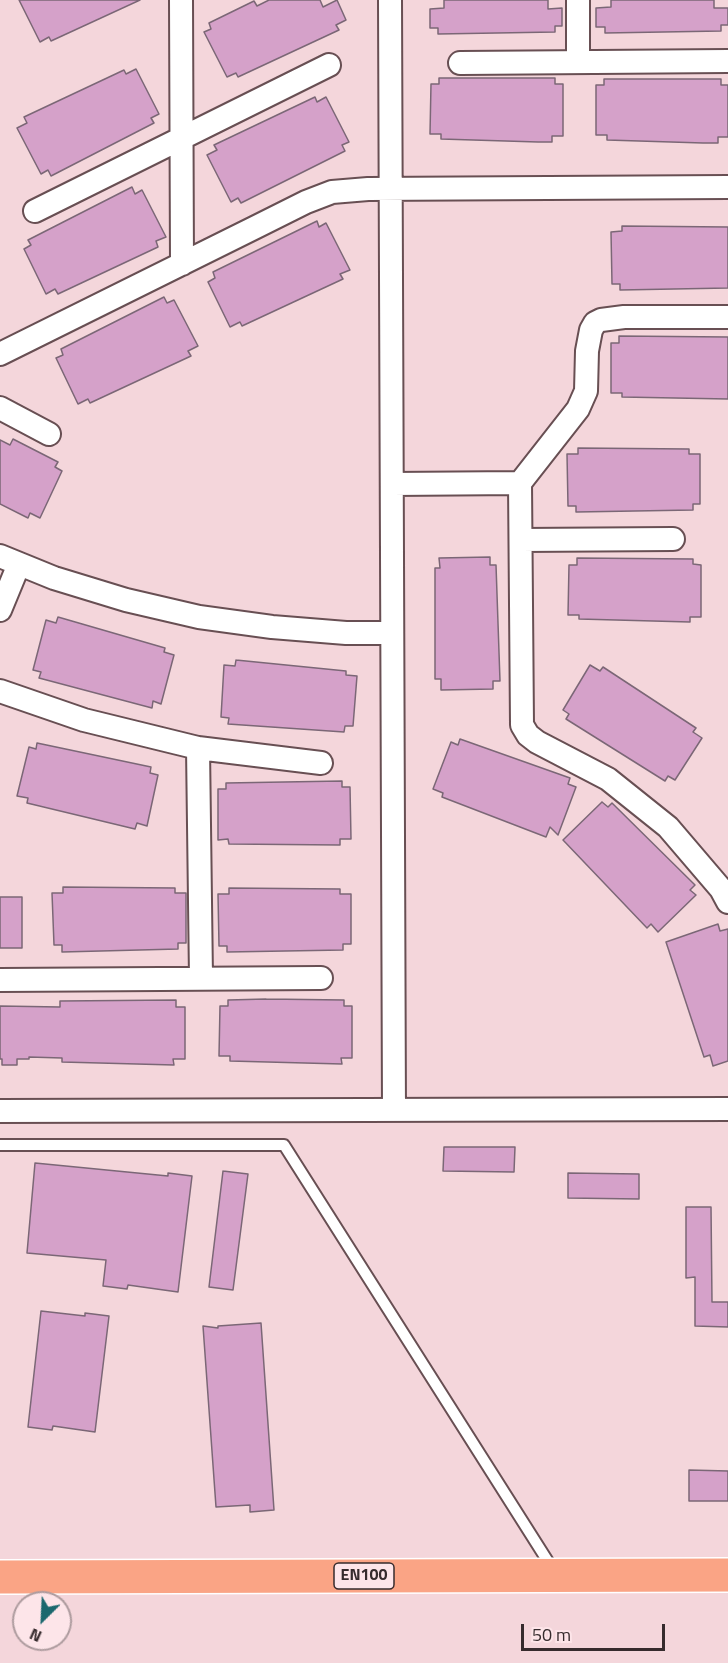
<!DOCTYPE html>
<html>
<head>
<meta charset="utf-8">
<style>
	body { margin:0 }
	#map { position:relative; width:728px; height:1663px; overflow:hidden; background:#f4d6db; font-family:"Titillium Web",sans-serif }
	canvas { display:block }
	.north { position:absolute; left:12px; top:1591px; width:60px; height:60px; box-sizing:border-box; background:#fde5e9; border:2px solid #ad9b9e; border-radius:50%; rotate:204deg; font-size:16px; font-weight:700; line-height:24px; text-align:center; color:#362b2d }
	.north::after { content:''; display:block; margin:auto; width:21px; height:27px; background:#1b686e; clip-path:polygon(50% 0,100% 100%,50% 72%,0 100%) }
	.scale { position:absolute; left:521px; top:1624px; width:144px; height:27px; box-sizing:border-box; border:3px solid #362b2d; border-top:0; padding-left:8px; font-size:18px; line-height:21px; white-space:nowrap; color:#362b2d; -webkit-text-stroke:4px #fde5e9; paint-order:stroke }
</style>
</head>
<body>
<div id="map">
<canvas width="728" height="1663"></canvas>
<div class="north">N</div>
<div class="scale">50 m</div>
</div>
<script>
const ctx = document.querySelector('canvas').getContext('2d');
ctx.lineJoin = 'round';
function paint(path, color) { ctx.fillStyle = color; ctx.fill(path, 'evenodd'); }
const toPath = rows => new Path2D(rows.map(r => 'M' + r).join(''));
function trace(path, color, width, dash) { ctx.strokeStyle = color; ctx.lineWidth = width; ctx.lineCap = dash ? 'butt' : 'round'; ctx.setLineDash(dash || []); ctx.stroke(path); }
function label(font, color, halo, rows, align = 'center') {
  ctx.font = font + ' "Titillium Web",sans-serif'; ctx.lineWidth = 6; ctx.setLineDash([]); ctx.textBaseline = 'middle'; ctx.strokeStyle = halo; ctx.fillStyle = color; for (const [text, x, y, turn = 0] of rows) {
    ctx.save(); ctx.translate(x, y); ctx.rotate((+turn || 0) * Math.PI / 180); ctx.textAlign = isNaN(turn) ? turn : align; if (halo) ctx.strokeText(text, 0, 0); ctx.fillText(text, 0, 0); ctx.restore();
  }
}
const building = toPath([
	[19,0,140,0,51,41,49,37,40,42,19,0],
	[269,0,320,0,323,7,337,0,346,20,336,25,339,30,238,77,236,73,227,77,204,32,211,29,209,23,254,1,257,6,269,0],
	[444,0,548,0,548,9,562,8,562,26,555,26,555,32,438,34,438,28,430,28,430,9,444,8,444,0],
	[611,0,714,0,714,8,728,8,728,25,721,25,721,31,605,33,605,27,596,27,596,8,611,7,611,0],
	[136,69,159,114,151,118,154,123,51,176,48,170,41,174,17,128,27,123,24,117,124,70,126,74,136,69],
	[439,78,555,78,555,84,563,84,563,136,552,136,552,142,538,142,441,139,441,134,430,134,431,84,439,84,439,78],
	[604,79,721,79,721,85,728,85,728,137,718,137,718,143,703,143,607,140,607,135,596,135,596,85,604,85,604,79],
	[315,97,317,102,326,97,349,142,342,145,345,151,241,203,238,198,231,202,207,155,217,150,214,145,315,97],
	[132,187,135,194,142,190,166,237,156,241,158,247,58,294,55,289,46,294,24,249,31,245,28,240,132,187],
	[317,221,319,227,326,223,350,270,340,274,343,279,242,326,240,322,230,327,208,282,215,278,213,272,317,221],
	[622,226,728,227,728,288,620,290,620,284,612,284,611,232,622,231,622,226],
	[164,297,167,303,174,300,198,346,188,351,191,356,90,403,88,399,78,404,56,358,63,355,61,349,164,297],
	[619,336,728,337,728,399,622,397,622,393,611,393,611,343,619,343,619,336],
	[13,439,58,462,55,467,62,471,40,518,30,513,28,518,0,504,0,440,10,445,13,439],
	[578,448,689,449,689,454,700,454,700,504,693,504,693,510,576,512,576,506,568,506,567,454,578,454,578,448],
	[490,557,490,565,496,565,500,681,493,681,493,689,441,690,441,679,435,679,435,568,440,568,439,558,490,557],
	[577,558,693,559,693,564,701,565,701,617,690,617,690,622,579,619,579,615,568,615,569,565,577,565,577,558],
	[58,617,165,648,164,652,174,655,161,704,153,701,152,708,39,678,41,672,33,670,46,620,56,623,58,617],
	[236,660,346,671,346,675,357,676,353,726,345,726,344,732,228,724,229,718,221,717,224,665,235,666,236,660],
	[590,665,600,671,603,667,696,728,693,732,702,738,675,780,668,776,665,781,566,719,569,714,563,710,590,665],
	[460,739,570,778,568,784,576,787,558,835,550,827,546,837,442,797,443,793,433,789,451,742,458,745,460,739],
	[37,743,151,767,150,773,158,775,147,826,137,823,135,829,27,803,28,798,17,796,29,747,36,749,37,743],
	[342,781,342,787,350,787,351,839,340,839,340,845,229,844,228,839,218,840,218,789,226,789,226,783,342,781],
	[602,802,608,807,612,803,695,885,690,890,696,895,658,932,651,924,647,928,563,840,602,802],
	[63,887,175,888,175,893,186,893,186,943,178,943,178,949,62,952,62,945,54,945,52,893,63,893,63,887],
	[229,888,340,889,340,894,351,894,351,944,343,944,343,950,227,952,227,946,219,946,218,894,229,894,229,888],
	[0,897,22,897,22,948,0,948,0,897],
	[718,924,720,931,728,929,728,1061,713,1066,710,1055,704,1057,666,942,718,924],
	[266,999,344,1000,344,1006,352,1006,352,1058,341,1058,342,1064,230,1061,230,1056,219,1056,220,1006,228,1006,228,1000,266,999],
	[176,1000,176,1007,185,1007,185,1059,173,1059,174,1065,62,1062,62,1058,29,1057,29,1059,17,1059,17,1065,2,1065,2,1059,0,1059,0,1006,60,1007,60,1001,176,1000],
	[444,1147,515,1147,514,1172,443,1171,444,1147],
	[35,1163,168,1176,168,1173,192,1176,178,1292,128,1285,127,1289,103,1286,106,1260,27,1253,35,1163],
	[223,1171,248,1174,233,1290,209,1287,223,1171],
	[568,1173,639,1174,639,1199,568,1198,568,1173],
	[686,1207,711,1207,712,1302,728,1302,728,1327,695,1326,695,1277,686,1278,686,1207],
	[41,1311,85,1316,85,1313,109,1316,95,1432,53,1426,52,1430,28,1427,41,1311],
	[261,1323,274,1510,250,1512,250,1505,216,1507,203,1326,218,1328,218,1326,261,1323],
	[689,1470,728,1471,728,1501,689,1501,689,1470]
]);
const lane = toPath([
	[0,1145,284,1145,554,1571]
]);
const street = toPath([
	[181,0,182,264],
	[390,0,394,1110],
	[578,0,578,62],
	[460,63,728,61],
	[35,211,329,65],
	[728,317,624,317,601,320,595,323,591,330,587,351,586,391,578,409,520,483,522,725,528,735,537,742,608,779,668,827,721,889,728,902],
	[0,354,256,227,306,202,332,192,368,189,728,187],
	[0,408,49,434],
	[392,484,520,483],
	[521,540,673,539],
	[0,556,54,578,126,600,199,617,272,627,346,633,391,633],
	[0,610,19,564],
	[0,691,84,720,198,748,321,763],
	[198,748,201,978],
	[0,980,321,978],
	[0,1111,728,1109]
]);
const highway = toPath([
	[0,1577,728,1575]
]);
const shields = [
	[364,1576,60]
];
const shieldNames = [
	["EN100",364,1576]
];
paint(building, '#d5a1c9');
trace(building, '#7b6776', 1.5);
trace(lane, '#684f53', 14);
trace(street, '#684f53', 26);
trace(highway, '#fff', 36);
trace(lane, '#fff', 10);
trace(street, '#fff', 22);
trace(highway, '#faa485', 33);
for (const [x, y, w] of shields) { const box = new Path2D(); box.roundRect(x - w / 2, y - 13, w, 26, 4.5); ctx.fillStyle = '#fde5e9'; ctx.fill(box); trace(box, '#362b2d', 1.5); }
label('bold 16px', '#362b2d', null, shieldNames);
</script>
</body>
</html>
